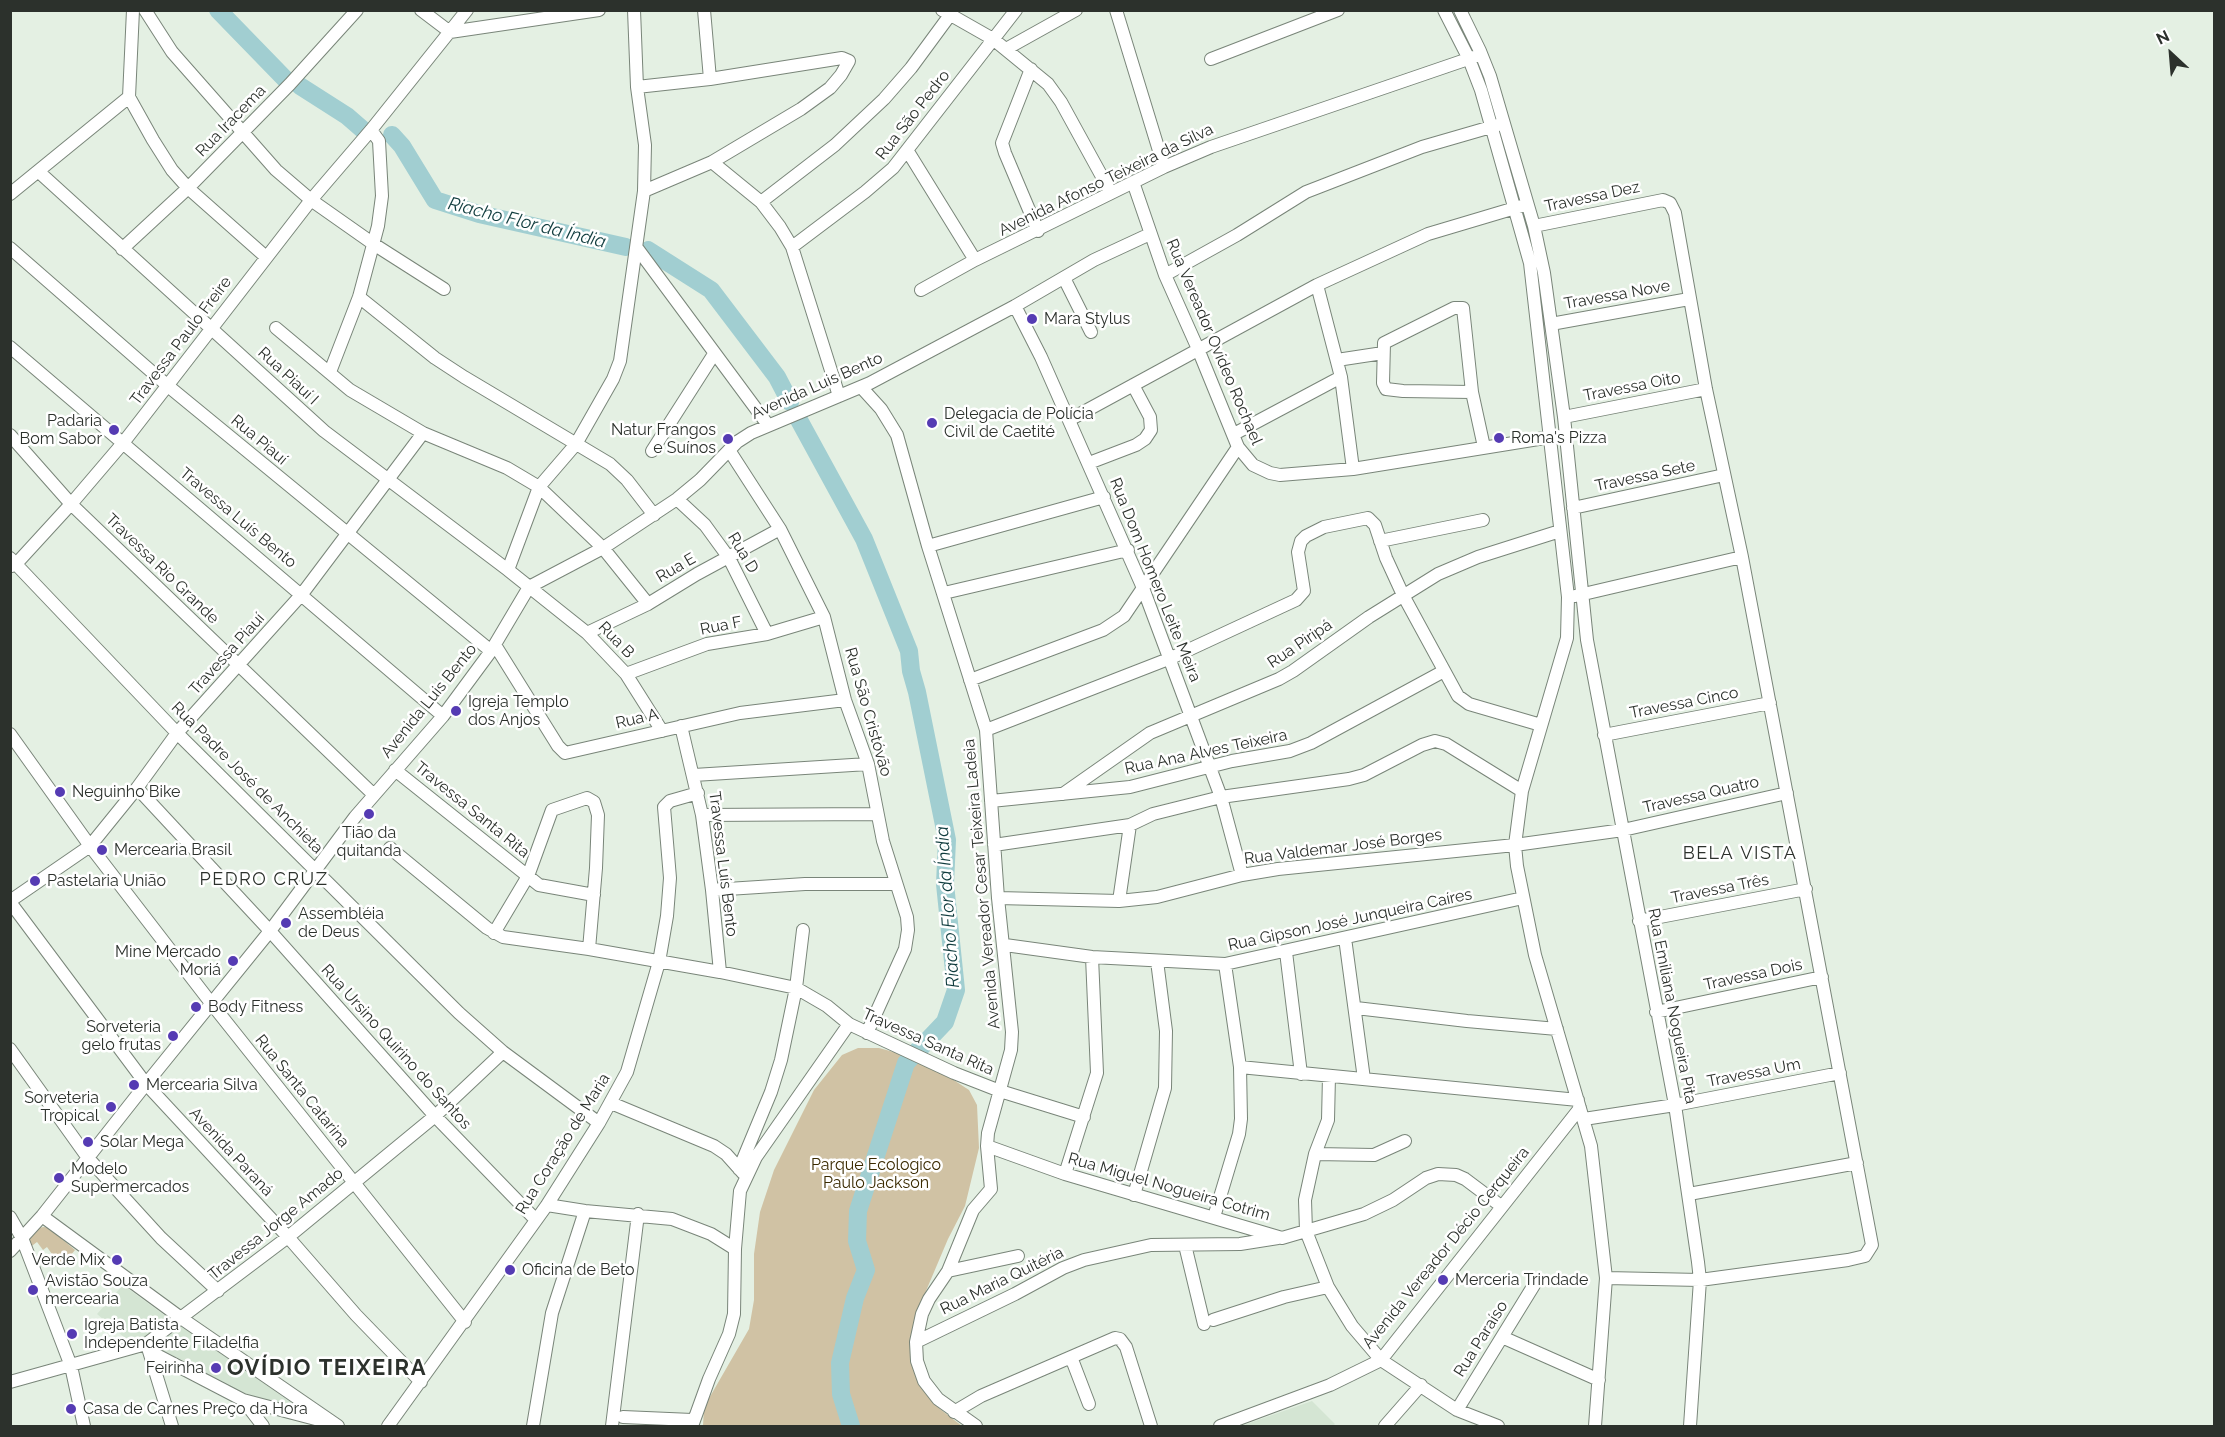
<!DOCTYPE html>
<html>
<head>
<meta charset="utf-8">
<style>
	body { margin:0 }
	#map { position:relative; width:2225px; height:1437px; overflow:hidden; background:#e4f0e3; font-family:Raleway,sans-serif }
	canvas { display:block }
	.frame { position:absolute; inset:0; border:12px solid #2c312c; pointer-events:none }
	.north { position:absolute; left:2141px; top:24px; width:60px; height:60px; -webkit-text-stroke:4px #fff; paint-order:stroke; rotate:334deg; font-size:16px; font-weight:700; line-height:24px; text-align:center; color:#2c312c }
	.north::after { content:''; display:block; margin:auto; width:21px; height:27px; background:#2c312c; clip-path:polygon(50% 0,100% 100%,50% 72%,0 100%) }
</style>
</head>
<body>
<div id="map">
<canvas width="2225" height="1437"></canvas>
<div class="frame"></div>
<div class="north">N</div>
</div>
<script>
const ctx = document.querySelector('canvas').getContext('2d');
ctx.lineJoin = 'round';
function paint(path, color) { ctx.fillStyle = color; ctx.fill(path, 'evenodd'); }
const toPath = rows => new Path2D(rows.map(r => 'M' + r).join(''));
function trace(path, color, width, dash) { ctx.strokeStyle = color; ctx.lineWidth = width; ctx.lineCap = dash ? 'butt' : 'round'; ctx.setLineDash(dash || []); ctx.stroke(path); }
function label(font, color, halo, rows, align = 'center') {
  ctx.font = font + ' Raleway,sans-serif'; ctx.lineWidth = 5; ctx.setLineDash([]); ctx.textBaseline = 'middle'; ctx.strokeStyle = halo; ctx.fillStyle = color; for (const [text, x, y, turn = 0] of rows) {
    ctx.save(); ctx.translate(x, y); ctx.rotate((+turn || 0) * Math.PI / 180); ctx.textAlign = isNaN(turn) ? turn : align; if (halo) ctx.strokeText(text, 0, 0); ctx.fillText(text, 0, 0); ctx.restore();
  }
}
const built = toPath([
	[123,1285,167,1317,167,1321,133,1345,97,1314],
	[181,1326,302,1410,302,1412,227,1388,197,1371,184,1361,162,1350,159,1345,160,1341],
	[1312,1401,1335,1424,1333,1426,1241,1426]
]);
const green = toPath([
	[858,1048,879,1048,923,1060,969,1090,977,1105,979,1148,965,1206,948,1239,923,1298,911,1335,911,1354,913,1368,921,1385,940,1409,962,1426,703,1426,704,1407,749,1329,754,1300,754,1254,760,1212,774,1170,814,1090,842,1055],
	[44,1227,49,1228,75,1250,61,1267,47,1247,43,1250,37,1242,29,1248,30,1237,37,1228]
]);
const river = toPath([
	[218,10,287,81],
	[300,86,347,116,362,129],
	[392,135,402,146,435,200,479,214,626,247],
	[648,250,711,290,777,377,790,402],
	[799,420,864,539,909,651,911,671,917,692,947,840,945,884,956,990,945,1022,906,1063,858,1211,857,1241,866,1270,855,1298,840,1363,841,1394,851,1426]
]);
const minor = toPath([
	[145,10,172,52,276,170,311,200,375,245,444,289],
	[421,10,450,32,599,10],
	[704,10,710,79],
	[942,10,993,39,1048,84,1061,102,1111,193],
	[1116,10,1164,167],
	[1444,10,1469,59,1481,90,1530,263,1568,597,1567,638,1522,791,1515,845,1517,866,1535,955,1591,1146,1606,1278,1595,1426],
	[1460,10,1480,51,1490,76,1534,226,1544,273,1564,417,1587,640,1675,1105,1698,1262,1700,1280,1690,1426],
	[1006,49,1076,10],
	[1211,59,1338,10],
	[1031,69,1002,143,1005,153,1038,231],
	[637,87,710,79,842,58,849,61,841,75,830,88,801,109,712,162,644,191],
	[129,97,153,140,172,170,188,188,266,257],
	[907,150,975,260],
	[712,162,761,202,780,227,792,247,839,396],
	[39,172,324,431,508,570,587,633,626,674,662,731],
	[1133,182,1165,275,1198,349,1238,447,1253,465,1270,473,1280,475,1353,469,1557,436],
	[10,194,129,97,133,10],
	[761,202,835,145,884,99,911,68,950,15],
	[1534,226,1663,200,1670,203,1675,213,1706,389,1742,557,1872,1245,1865,1256,1848,1260,1700,1280,1606,1278],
	[792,247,865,192,893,168,1016,10],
	[10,248,168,386,491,651],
	[637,248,768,425],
	[122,249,188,188,290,84,357,10],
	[1165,275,1237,235,1306,192,1422,147,1498,125],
	[1064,278,1091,332],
	[1317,285,1341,377,1353,469],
	[921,290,975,260,1164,167,1211,147,1474,57],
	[359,297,435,358,464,377,610,464,627,480,654,515],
	[1015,306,1041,357,1143,588,1221,797,1242,875],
	[1551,324,1689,299],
	[276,328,350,390,423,433,507,468,539,487,603,548,648,604],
	[10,347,443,716],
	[1337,360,1383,353],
	[330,372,359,297,378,226,382,196,379,141,371,130],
	[861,387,881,409,897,435,928,546,986,730,998,898,1012,1032,1011,1050,988,1133,987,1146,991,1189,973,1210,948,1271,929,1299,922,1314,916,1342,917,1361,924,1381,938,1399,976,1426],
	[1472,392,1403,391,1386,389,1383,383,1384,343,1454,308,1463,308,1472,392,1484,447],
	[1564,417,1706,389],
	[1069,420,1317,285,1428,234,1522,206],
	[1234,434,1341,377],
	[10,435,71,504,374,795],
	[729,450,780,529,824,617,845,700,868,764,883,841,907,917,908,930,905,949,867,1033],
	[652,451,714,354],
	[1089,463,1136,445,1145,439,1151,430,1150,417,1133,385],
	[677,499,705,525,729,558,767,634],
	[1573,508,1724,475],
	[1380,541,1483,520],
	[928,546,1104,497],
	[10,558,177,733,459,1013,503,1052,599,1123],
	[12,566,16,564,71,504,123,443,311,200,371,130,467,10],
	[508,570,539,487,576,444,613,379,620,361,644,191,645,145,637,87,634,10],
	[944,593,1128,550],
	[1575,596,1742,557],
	[587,633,648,604,697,574,780,529],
	[495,645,558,746,565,753,740,713,845,700],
	[626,674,707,644,767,634,824,617],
	[970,680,1103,630,1124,616,1238,447],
	[681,726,702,815,712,890,720,972],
	[986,730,1171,658,1296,600,1304,591,1298,552,1301,541,1306,536,1324,527,1368,518,1375,525,1386,558,1403,595,1458,696,1469,704,1541,725],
	[10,734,90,846,211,1003,465,1322],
	[1604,735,1770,703],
	[395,770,539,885,594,895],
	[694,775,868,764],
	[137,788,270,931,435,1116,535,1219],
	[1063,794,1150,733,1279,679,1293,671,1369,617,1438,574,1478,557,1560,531],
	[991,801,1130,787,1232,761,1290,751,1311,743,1444,671],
	[702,815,877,814],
	[994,845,1130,825,1153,814,1221,797,1349,779,1364,775,1422,745,1435,741,1446,744,1522,791],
	[390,848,487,928,503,937,589,949,720,972,796,988,827,1006,849,1024,954,1073,1000,1091,1084,1117],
	[712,890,805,884,896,884],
	[998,898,1119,901,1157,897,1242,875,1278,869,1515,845,1623,830,1787,793],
	[10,901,90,846,137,788,177,733,302,594,423,433],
	[1119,901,1130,825],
	[10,902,146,1084,288,1237,356,1315,421,1382],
	[1639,921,1806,889],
	[494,933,528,876,552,810,587,798,594,802,598,815,596,868,589,949],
	[1345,938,1364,1079],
	[1005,945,1092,957,1225,964,1523,898],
	[1286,952,1301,1074],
	[1356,1008,1467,1021,1557,1029],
	[1656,1012,1822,977],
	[10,1049,88,1158,161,1238,218,1291],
	[1240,1067,1578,1100],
	[1329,1076,1328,1120,1315,1154,1305,1200,1306,1231,1328,1287,1352,1326,1381,1360,1457,1410,1498,1426],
	[611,1103,714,1146,726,1154,743,1173],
	[1584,1119,1675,1105,1840,1073],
	[987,1146,1065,1174,1282,1238,1364,1214,1393,1200,1426,1178,1438,1174,1456,1175,1465,1179,1501,1206],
	[1315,1154,1374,1155,1405,1141],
	[739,1169,771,1092,781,1060,796,988,803,930],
	[1065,1174,1097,1073,1092,957],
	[1689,1194,1857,1163],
	[1134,1195,1165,1088,1166,1031,1157,961],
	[547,1205,585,1211,672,1219,711,1234,735,1249],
	[42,1216,181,1318,338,1426],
	[10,1217,22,1238,71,1366,84,1426],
	[1214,1217,1239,1134,1241,1119,1240,1067,1225,964],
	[1185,1245,1204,1324],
	[10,1251,42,1216,146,1084,270,931,355,817,443,716,491,651,529,587,603,548,677,499,700,480,737,442,751,433,870,383,1015,306,1094,260,1150,234],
	[948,1271,1018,1256],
	[1213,1320,1284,1297,1328,1287],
	[1502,1337,1599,1380],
	[916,1342,1015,1294,1063,1268,1084,1260,1151,1245,1240,1244,1278,1238],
	[148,1348,172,1426],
	[149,1351,243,1400,263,1426],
	[1071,1357,1089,1404],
	[10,1382,146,1344,288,1237,435,1116,503,1052],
	[243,1400,323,1421],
	[1457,1410,1534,1285],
	[954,1412,981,1396,1115,1338,1120,1339,1126,1347,1151,1426],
	[623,1417,692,1420],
	[388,1426,547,1205,599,1123,627,1072,659,962,667,916,670,878,664,807,670,801,698,793],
	[533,1426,552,1313,585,1211],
	[612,1426,638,1214],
	[692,1426,709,1379,729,1334,734,1314,735,1249,740,1191,756,1157,849,1024],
	[1220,1426,1330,1385,1381,1360,1580,1108],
	[1385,1426,1421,1385]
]);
const markers = [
	[1032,319,6,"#553bb3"],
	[932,423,6,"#553bb3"],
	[114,430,6,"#553bb3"],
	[1499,438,6,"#553bb3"],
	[728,439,6,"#553bb3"],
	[456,711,6,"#553bb3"],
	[60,792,6,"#553bb3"],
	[369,814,6,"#553bb3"],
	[102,850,6,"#553bb3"],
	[35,881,6,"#553bb3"],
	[286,923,6,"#553bb3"],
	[233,961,6,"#553bb3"],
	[196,1007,6,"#553bb3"],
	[173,1036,6,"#553bb3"],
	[134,1085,6,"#553bb3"],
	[111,1107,6,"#553bb3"],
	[88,1142,6,"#553bb3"],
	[59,1178,6,"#553bb3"],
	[117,1260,6,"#553bb3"],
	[510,1270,6,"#553bb3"],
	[1443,1280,6,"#553bb3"],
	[33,1290,6,"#553bb3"],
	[72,1334,6,"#553bb3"],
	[216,1368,6,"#553bb3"],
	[71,1409,6,"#553bb3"]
];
const streetNames = [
	["Rua São Pedro",913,115,-52],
	["Rua Iracema",231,121,-46],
	["Avenida Afonso Teixeira da Silva",1106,180,-26],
	["Travessa Dez",1592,197,-12],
	["Travessa Nove",1617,295,-10],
	["Travessa Paulo Freire",181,341,-53],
	["Rua Vereador Ovídeo Rochael",1214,342,67],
	["Rua Piauí I",288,376,43],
	["Avenida Luis Bento",817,386,-24],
	["Travessa Oito",1632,387,-11],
	["Rua Piauí",259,440,40],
	["Travessa Sete",1645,476,-12],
	["Travessa Luís Bento",238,518,40],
	["Rua D",743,553,59],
	["Rua E",676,568,-30],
	["Travessa Rio Grande",162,569,44],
	["Rua Dom Homero Leite Meira",1155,580,68],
	["Rua F",721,626,-11],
	["Rua B",616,640,46],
	["Rua Piripá",1300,644,-34],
	["Travessa Piauí",227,654,-48],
	["Avenida Luis Bento",429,701,-51],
	["Travessa Cinco",1684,703,-11],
	["Rua São Cristóvão",868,712,74],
	["Rua A",637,719,-13],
	["Rua Ana Alves Teixeira",1206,752,-12],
	["Rua Padre José de Anchieta",247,778,45],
	["Travessa Quatro",1701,795,-13],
	["Travessa Santa Rita",472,810,39],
	["Rua Valdemar José Borges",1343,847,-7],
	["Travessa Luís Bento",723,864,83],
	["Avenida Vereador Cesar Teixeira Ladeia",982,884,-95],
	["Travessa Três",1720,889,-11],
	["Rua Gipson José Junqueira Caíres",1350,920,-12],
	["Travessa Dois",1753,975,-12],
	["Rua Emiliana Nogueira Pita",1672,1006,79],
	["Travessa Santa Rita",928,1042,24],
	["Rua Ursino Quirino do Santos",396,1047,48],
	["Travessa Um",1754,1073,-11],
	["Rua Santa Catarina",302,1091,51],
	["Rua Coração de Maria",563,1144,-58],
	["Avenida Paraná",231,1152,47],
	["Rua Miguel Nogueira Cotrim",1169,1187,16],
	["Travessa Jorge Amado",276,1224,-39],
	["Avenida Vereador Décio Cerqueira",1446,1248,-51],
	["Rua Maria Quitéria",1002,1281,-26],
	["Rua Paraíso",1481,1339,-58]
];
const poiNames = [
	["Mara Stylus",1044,319],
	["Delegacia de Polícia",944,414],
	["Civil de Caetité",944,432],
	["Padaria",102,421,"right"],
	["Bom Sabor",102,439,"right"],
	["Natur Frangos",716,430,"right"],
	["e Suínos",716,448,"right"],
	["Roma's Pizza",1511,438],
	["Igreja Templo",468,702],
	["dos Anjos",468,720],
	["Neguinho Bike",72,792],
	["Tião da",369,833,"center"],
	["quitanda",369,851,"center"],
	["Mercearia Brasil",114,850],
	["Pastelaria União",47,881],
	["Assembléia",298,914],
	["de Deus",298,932],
	["Mine Mercado",221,952,"right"],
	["Moriá",221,970,"right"],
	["Body Fitness",208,1007],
	["Sorveteria",161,1027,"right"],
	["gelo frutas",161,1045,"right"],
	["Mercearia Silva",146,1085],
	["Sorveteria",99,1098,"right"],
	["Tropical",99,1116,"right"],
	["Solar Mega",100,1142],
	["Modelo",71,1169],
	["Supermercados",71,1187],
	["Verde Mix",105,1260,"right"],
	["Oficina de Beto",522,1270],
	["Merceria Trindade",1455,1280],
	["Avistão Souza",45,1281],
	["mercearia",45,1299],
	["Igreja Batista",84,1325],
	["Independente Filadelfia",84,1343],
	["Feirinha",204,1368,"right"],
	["Casa de Carnes Preço da Hora",83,1409]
];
const parkNames = [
	["Parque Ecologico",876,1165],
	["Paulo Jackson",876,1183]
];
const waterNames = [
	["Riacho Flor da Índia",527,223,14],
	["Riacho Flor da Índia",948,907,-94]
];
const neighbourhoodNames = [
	["BELA VISTA",1740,854],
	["PEDRO CRUZ",264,880]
];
const districtNames = [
	["OVÍDIO TEIXEIRA",327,1368]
];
paint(built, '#d4e5d3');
paint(green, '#d0c2a4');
trace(river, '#a1ced1', 18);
trace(minor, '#798579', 14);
trace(minor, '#fff', 12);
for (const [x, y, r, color] of markers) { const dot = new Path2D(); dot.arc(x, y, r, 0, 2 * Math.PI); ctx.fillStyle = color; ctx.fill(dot); trace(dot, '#fff', 2); }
label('16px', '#2c312c', '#fff', streetNames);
label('16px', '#2c312c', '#fff', poiNames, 'left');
label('16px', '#3a2a00', '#fff', parkNames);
label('italic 18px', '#103c3e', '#fff', waterNames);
ctx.letterSpacing = '1.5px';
label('18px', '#2c312c', '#fff', neighbourhoodNames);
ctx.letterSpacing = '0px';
ctx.letterSpacing = '1.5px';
label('bold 22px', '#2c312c', '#fff', districtNames);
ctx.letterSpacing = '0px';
</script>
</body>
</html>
